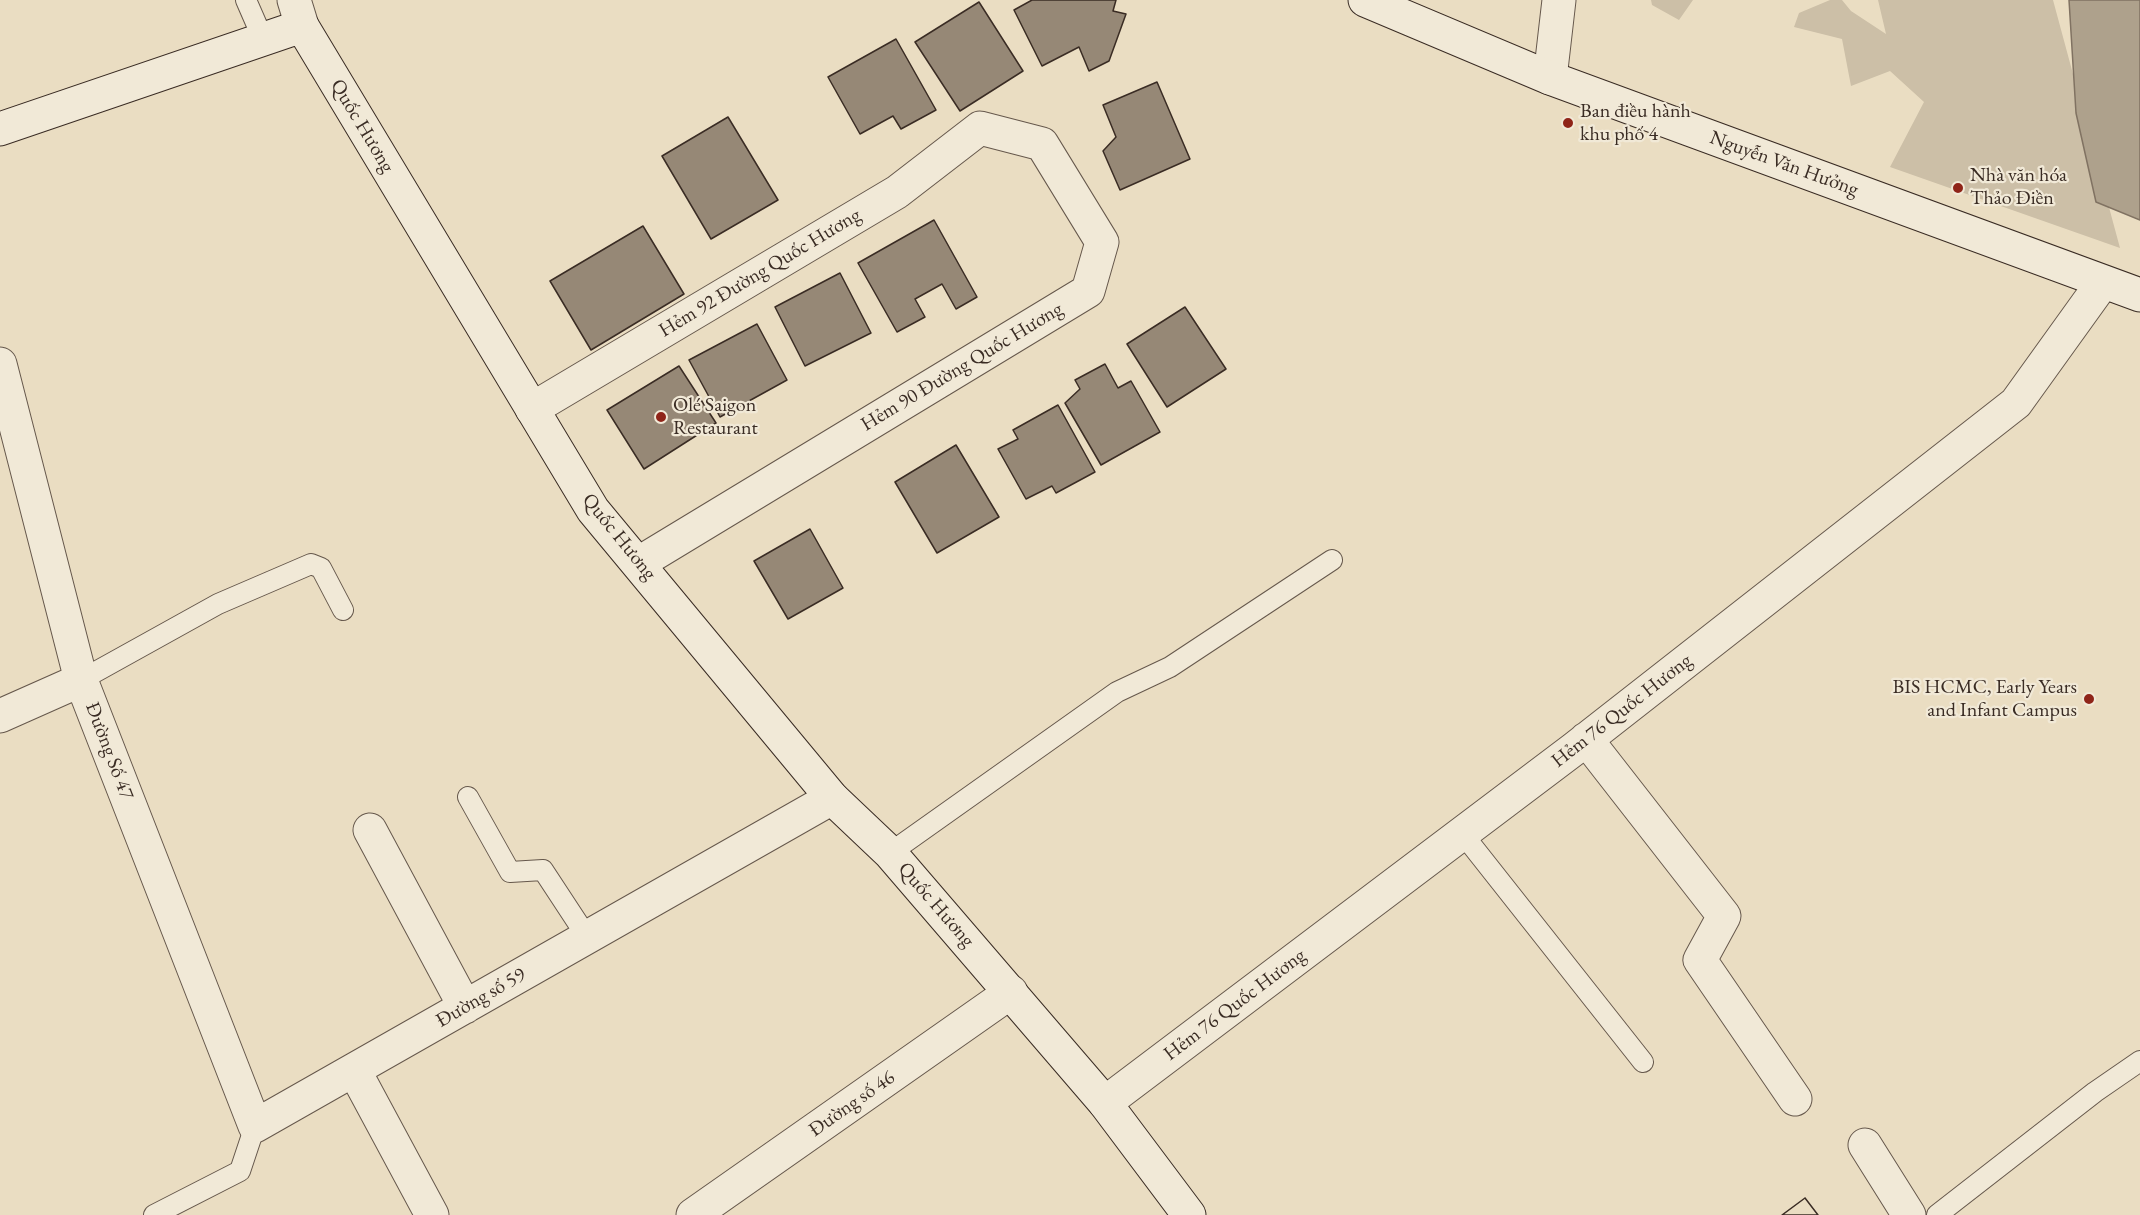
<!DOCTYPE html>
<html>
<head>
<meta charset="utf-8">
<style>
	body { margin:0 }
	canvas { display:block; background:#eaddc2 }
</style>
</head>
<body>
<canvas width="2140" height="1215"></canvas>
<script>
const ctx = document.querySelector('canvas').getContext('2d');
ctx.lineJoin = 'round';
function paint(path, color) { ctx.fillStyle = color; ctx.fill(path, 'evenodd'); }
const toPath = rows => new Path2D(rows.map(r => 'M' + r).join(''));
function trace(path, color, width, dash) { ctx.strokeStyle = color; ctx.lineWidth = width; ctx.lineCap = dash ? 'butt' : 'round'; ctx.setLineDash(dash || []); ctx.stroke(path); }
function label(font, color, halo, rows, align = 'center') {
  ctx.font = font + ' "EB Garamond",serif'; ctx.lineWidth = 4.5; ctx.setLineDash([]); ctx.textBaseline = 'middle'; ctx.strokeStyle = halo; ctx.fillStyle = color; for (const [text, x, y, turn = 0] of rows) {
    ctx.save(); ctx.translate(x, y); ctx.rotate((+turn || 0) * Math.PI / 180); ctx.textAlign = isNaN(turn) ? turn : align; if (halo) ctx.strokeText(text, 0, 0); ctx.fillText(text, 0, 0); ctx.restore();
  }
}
const green = toPath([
	[1651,0,1693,0,1679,20,1652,5],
	[1830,0,1842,0,1851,11,1886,34,1878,0,2053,0,2120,248,1890,167,1924,102,1890,71,1851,86,1842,39,1794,27,1799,13]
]);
const water = toPath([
	[2069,0,2140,0,2140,220,2096,202,2076,113,2069,0]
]);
const building = toPath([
	[1032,0,1116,0,1113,11,1126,14,1109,61,1089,71,1079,47,1042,66,1014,10,1032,0],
	[979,2,1023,71,960,111,915,42,979,2],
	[896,39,936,110,901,129,893,116,860,134,828,77,896,39],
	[1157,82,1190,159,1120,190,1103,151,1116,137,1103,105,1157,82],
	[728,117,778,200,711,239,662,156,728,117],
	[934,220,977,297,956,309,942,284,915,299,925,317,897,332,858,263,934,220],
	[643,226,684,294,591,350,550,281,643,226],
	[840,273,871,333,805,366,775,307,840,273],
	[1185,307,1226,369,1167,407,1127,344,1185,307],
	[757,324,787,380,720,417,689,360,757,324],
	[1105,364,1118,388,1131,381,1160,432,1101,465,1065,403,1080,389,1075,380,1105,364],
	[679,366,716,423,644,469,607,410,679,366],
	[1058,405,1095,472,1056,493,1052,486,1026,499,998,449,1018,439,1013,430,1058,405],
	[956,445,999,517,937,553,895,482,956,445],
	[810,529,843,588,788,619,754,561,810,529],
	[1805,1198,1818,1215,1782,1215,1805,1198],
	[1805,1198,1818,1215,1782,1215,1805,1198]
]);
const lane = toPath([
	[246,0,263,39],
	[81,680,218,604,311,564,321,568,343,610],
	[468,797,510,872,543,870,587,937],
	[1462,833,1643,1062],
	[890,853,1117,692,1170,667,1332,560],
	[154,1215,240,1171,255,1126],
	[1937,1215,2095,1092,2140,1061]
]);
const street = toPath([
	[294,0,302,26],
	[1550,78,1559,0],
	[0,364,81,680,255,1126,832,798],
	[532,409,897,192,980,128,1042,144,1102,242,1088,291,639,563],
	[0,716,81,680],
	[1586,739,1724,916,1700,960,1795,1099],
	[370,830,465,1007],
	[354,1070,432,1215],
	[1105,1103,1574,749,2016,403,2103,282],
	[1865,1145,1909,1215],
	[693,1215,1011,992]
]);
const secondary = toPath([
	[1365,0,1550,78,2140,295],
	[0,129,302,26,593,510,832,798,890,853,1105,1103,1189,1215]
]);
const markers = [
	[1568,123,6,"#8f2418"],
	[1958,188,6,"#8f2418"],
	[661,417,6,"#8f2418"],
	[2089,699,6,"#8f2418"]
];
const poiNames = [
	["Ban điều hành",1580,112],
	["khu phố 4",1580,135],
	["Nhà văn hóa",1970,176],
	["Thảo Điền",1970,199],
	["Olé Saigon",673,406],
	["Restaurant",673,429],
	["BIS HCMC, Early Years",2077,688,"right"],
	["and Infant Campus",2077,711,"right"]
];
const streetNames = [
	["Quốc Hương",362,126,59],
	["Nguyễn Văn Hưởng",1784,164,20],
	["Hẻm 92 Đường Quốc Hương",760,273,-31],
	["Hẻm 90 Đường Quốc Hương",962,367,-31],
	["Quốc Hương",619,537,51],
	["Hẻm 76 Quốc Hương",1622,711,-38],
	["Đường Số 47",109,751,69],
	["Quốc Hương",936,905,49],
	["Đường số 59",481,998,-30],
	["Hẻm 76 Quốc Hương",1235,1005,-37],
	["Đường số 46",852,1104,-35]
];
paint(green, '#ccbfa7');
paint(water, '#aea18c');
trace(water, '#807262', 1.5);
paint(building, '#968876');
trace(building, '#3a2c24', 1.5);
trace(lane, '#66584c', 22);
trace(street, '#66584c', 35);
trace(secondary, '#3a2c24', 35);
trace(lane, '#f1e9d7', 20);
trace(street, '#f1e9d7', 33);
trace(secondary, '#f1e9d7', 33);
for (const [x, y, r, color] of markers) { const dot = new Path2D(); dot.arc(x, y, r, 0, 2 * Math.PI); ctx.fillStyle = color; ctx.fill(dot); trace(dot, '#f1e9d7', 2); }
label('20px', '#3a2c24', '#f1e9d7', poiNames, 'left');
label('20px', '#3a2c24', '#f1e9d7', streetNames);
</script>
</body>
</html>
